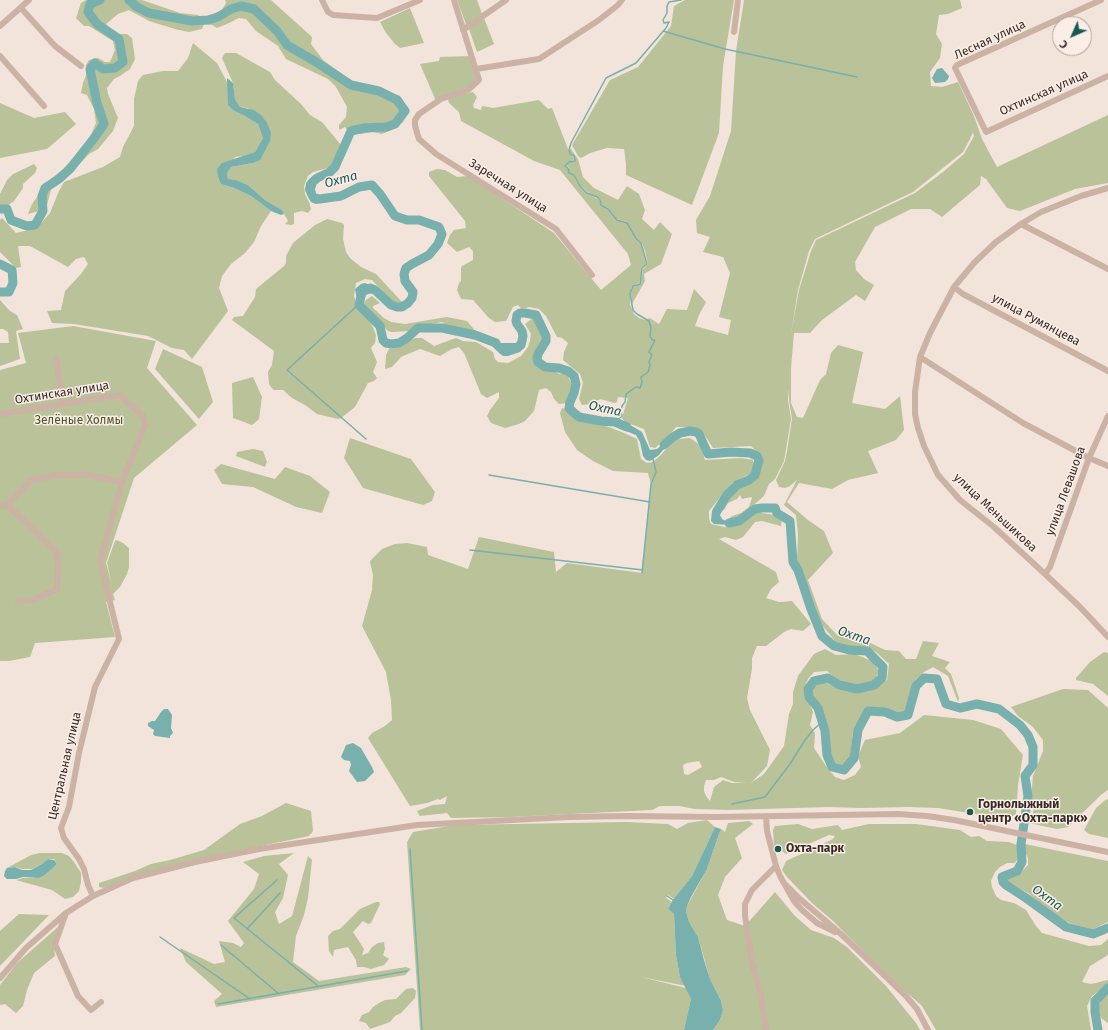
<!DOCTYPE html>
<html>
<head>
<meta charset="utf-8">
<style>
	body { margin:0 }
	#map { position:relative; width:1108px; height:1030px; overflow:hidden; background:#f2e4da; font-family:"Fira Sans",sans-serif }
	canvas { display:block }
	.north { position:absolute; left:1052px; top:16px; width:40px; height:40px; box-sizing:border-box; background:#faeee6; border:1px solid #aca09a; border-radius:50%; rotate:225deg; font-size:11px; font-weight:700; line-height:16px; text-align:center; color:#362a27 }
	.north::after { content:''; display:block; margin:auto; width:14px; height:18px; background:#1b5956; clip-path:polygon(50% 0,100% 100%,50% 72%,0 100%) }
</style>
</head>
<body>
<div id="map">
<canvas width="1108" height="1030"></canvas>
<div class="north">С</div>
</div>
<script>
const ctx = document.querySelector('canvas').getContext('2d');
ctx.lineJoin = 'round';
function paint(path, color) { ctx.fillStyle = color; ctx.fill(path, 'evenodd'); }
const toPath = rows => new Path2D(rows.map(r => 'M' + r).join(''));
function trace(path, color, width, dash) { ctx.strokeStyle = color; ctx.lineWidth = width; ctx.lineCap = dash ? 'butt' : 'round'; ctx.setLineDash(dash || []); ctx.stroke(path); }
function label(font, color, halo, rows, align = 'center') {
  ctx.font = font + ' "Fira Sans",sans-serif'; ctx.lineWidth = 3; ctx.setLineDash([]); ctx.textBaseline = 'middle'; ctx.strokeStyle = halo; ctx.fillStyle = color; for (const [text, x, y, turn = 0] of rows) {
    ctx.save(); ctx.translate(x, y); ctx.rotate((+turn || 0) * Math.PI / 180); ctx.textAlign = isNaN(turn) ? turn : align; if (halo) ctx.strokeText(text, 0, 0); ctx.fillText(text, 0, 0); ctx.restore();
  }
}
const green = toPath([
	[86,0,142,0,180,13,198,15,202,21,206,17,222,10,226,3,225,0,271,0,312,37,311,44,323,60,352,81,380,88,400,96,406,105,407,114,403,122,392,130,382,134,372,132,361,134,348,131,345,127,339,130,339,125,346,117,347,107,336,87,328,79,286,59,278,46,256,31,246,19,239,18,227,24,217,28,212,25,204,24,202,29,189,32,175,29,149,21,129,10,118,14,106,24,111,30,119,34,127,34,132,38,135,59,130,69,120,76,114,79,107,88,108,94,118,118,113,131,98,149,89,154,67,177,51,190,46,209,28,214,32,204,37,197,42,186,63,169,73,158,90,137,96,123,94,109,87,95,81,93,83,83,86,75,86,65,89,60,98,58,105,62,110,62,115,50,113,41,89,26,84,26,76,18,81,3],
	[457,0,477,0,482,14,468,24,466,24],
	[685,0,734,0,723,66,719,133,692,205,626,175,626,164,624,149,607,148,590,153,581,158,578,156,572,145,610,80,638,67,671,26,674,6],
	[744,0,960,0,962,8,948,14,939,15,936,34,942,44,940,58,930,72,931,86,942,87,958,82,974,116,982,139,997,167,1108,115,1108,183,1075,189,1020,211,1007,208,986,179,981,176,980,185,942,217,930,209,911,209,875,227,855,262,856,270,864,279,874,285,865,301,856,295,822,320,810,333,794,333,791,368,791,403,797,417,803,418,820,380,826,374,831,353,838,345,863,352,852,403,885,409,900,396,904,430,896,440,868,451,878,473,848,480,832,489,799,483,787,502,808,520,824,531,833,553,808,580,822,619,838,636,844,630,885,650,899,651,906,659,916,659,923,641,939,643,932,656,950,662,945,668,951,674,959,698,958,702,948,676,933,667,924,672,915,680,905,712,898,714,886,709,874,707,864,710,853,732,850,757,842,767,835,764,830,755,829,730,819,706,812,696,812,689,817,685,825,682,839,690,858,693,875,688,887,680,889,664,876,652,861,647,848,648,836,642,821,624,814,608,797,561,798,534,796,515,784,505,797,480,790,486,785,488,779,487,776,480,785,461,787,451,792,419,789,400,789,389,788,400,791,419,784,461,775,479,769,484,764,496,743,514,737,519,732,520,731,518,730,517,741,513,749,507,752,498,751,497,742,499,740,495,737,499,728,503,724,510,722,510,725,502,739,488,747,485,757,476,763,461,759,454,751,446,713,448,708,440,700,430,691,427,676,427,667,438,655,448,650,447,644,429,625,422,622,418,628,398,618,397,617,402,615,403,600,399,593,404,582,405,579,399,583,383,580,374,563,360,564,352,568,343,562,338,557,337,546,316,539,309,529,307,522,309,518,305,513,307,506,321,495,322,489,318,473,300,461,299,457,290,459,283,461,281,461,268,462,266,473,260,473,251,469,247,457,252,447,243,450,235,454,230,466,228,465,221,429,176,429,172,437,169,445,170,457,177,468,176,554,233,601,290,631,265,628,254,560,170,534,161,461,121,459,112,449,103,448,99,449,97,473,92,477,97,473,105,474,108,481,110,482,106,493,108,539,100,548,109,552,108,570,154,573,157,574,160,569,162,565,166,568,168,569,174,573,175,580,186,587,193,599,200,601,205,607,209,617,220,627,223,636,238,641,243,647,263,642,268,639,283,632,286,630,294,630,304,634,314,639,318,645,320,650,318,659,324,667,309,687,310,694,289,706,302,699,315,695,326,728,335,731,320,719,317,730,273,723,257,703,252,710,237,697,233,696,220,710,196,731,131,736,51],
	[973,132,974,136,964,154,943,172,915,193,816,240,811,251,799,290,791,334,790,365,791,334,798,290,809,251,815,239,913,192,963,152,970,139],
	[410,8,424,43,400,48,395,44,386,33,380,22],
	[484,18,494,44,477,52,469,29],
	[193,43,217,63,228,84,228,105,234,111,243,115,258,124,263,138,255,152,244,156,235,157,221,184,234,188,251,196,271,211,261,226,254,242,245,253,231,264,222,276,219,288,228,311,192,359,184,350,172,348,148,336,74,324,52,323,47,311,61,310,65,291,81,274,88,264,84,257,76,259,68,267,30,246,18,246,21,267,16,268,0,252,0,220,2,218,16,233,37,228,50,213,59,191,64,182,103,167,120,157,123,147,134,126,134,99,138,81,143,75,163,71,178,71,188,58],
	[225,53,236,53,270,72,275,80,301,104,310,115,322,122,341,145,340,155,332,164,328,168,313,172,308,176,304,186,305,194,309,202,311,209,308,213,302,211,294,213,294,224,291,225,285,224,288,221,282,210,265,200,248,185,236,180,228,179,227,173,231,167,253,163,270,141,248,108,240,107,235,99,233,83,222,58],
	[471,56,478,79,472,85,436,101,420,64,439,61,440,57],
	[0,103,34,118,65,112,76,124,47,149,0,158],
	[570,149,571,149,578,159,583,177,594,188,618,200,627,186,639,194,645,210,642,219,654,230,660,222,672,234,661,264,644,274,645,281,632,304,631,294,633,287,640,284,643,269,648,264,645,251,642,243,637,238,627,222,617,219,608,208,601,204,600,199,588,192,580,185,574,174,569,173,569,167,566,166,569,162,575,161,574,156,570,154],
	[34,164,37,168,35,173,23,184,23,188,14,201,7,206,0,206,0,194,7,180,13,174],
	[327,219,342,223,344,225,343,239,346,252,350,258,361,267,376,274,402,302,400,306,390,302,387,296,372,280,365,279,356,283,354,296,357,306,372,325,376,335,375,343,371,348,377,362,373,372,377,378,374,381,368,383,355,407,341,418,338,419,317,414,305,405,292,398,283,390,274,390,271,387,269,384,268,372,272,365,274,351,232,320,234,317,243,316,255,297,256,289,284,266,286,263,286,256,293,243,315,225],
	[372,296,380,303,373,306,373,308,384,318,391,322,405,324,447,317,467,321,477,333,449,326,442,322,415,327,410,331,392,332,388,331,366,307,364,303,366,300],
	[0,300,10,311,17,315,23,329,16,331,20,359,0,366,0,343,9,343,8,332,3,329,0,329],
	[533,318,540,330,542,341,533,360,535,365,544,371,554,371,560,374,564,373,567,375,572,384,572,391,567,403,559,404,554,399,551,392,546,388,539,390,534,411,525,421,519,424,505,428,491,423,487,416,490,410,499,398,499,392,487,398,481,394,464,353,459,347,452,349,440,356,420,349,401,357,392,367,385,369,386,355,389,349,396,348,415,338,422,338,434,346,456,338,463,341,476,342,493,352,495,359,498,362,508,363,521,356,528,347,530,341,531,334,525,324],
	[73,326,156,341,147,368,197,425,134,478,106,563,112,585,107,563,115,541,117,540,123,543,129,548,129,567,127,574,120,587,113,594,115,600,106,602,115,637,35,643,30,657,9,661,0,661,0,370,26,363,18,333],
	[163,349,202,367,213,402,199,419,155,369],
	[253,377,262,397,259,419,252,425,233,418,232,383],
	[562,408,567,409,581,421,601,424,624,433,637,439,641,459,647,463,653,462,661,455,672,442,679,439,690,438,700,445,705,460,741,458,753,460,754,464,751,473,732,483,709,511,709,519,711,524,725,527,733,527,743,523,752,513,762,513,775,515,782,518,781,526,762,521,755,522,743,537,736,540,725,537,719,539,776,572,779,582,771,589,766,598,779,602,792,601,811,624,803,631,791,629,784,632,766,646,757,646,752,658,752,669,747,698,750,710,770,750,767,766,751,783,764,774,784,746,789,714,793,704,793,692,798,676,814,654,825,649,836,655,855,654,872,661,879,671,875,680,863,686,839,681,827,671,814,672,808,679,805,686,806,694,813,712,810,725,815,733,814,748,826,766,835,777,844,780,855,775,861,767,858,756,865,740,900,733,924,715,973,720,1001,729,1023,755,1018,785,1016,814,1006,820,982,815,938,808,908,807,861,808,829,807,728,810,695,809,679,806,660,806,652,810,510,817,451,818,447,813,420,816,417,811,433,805,445,804,447,796,440,800,438,799,427,803,410,806,368,738,372,733,385,726,392,720,391,700,386,672,362,626,372,590,373,575,370,561,382,549,395,544,407,543,427,547,428,555,468,569,479,537,554,552,556,572,567,563,642,573,651,484,648,473,613,471,593,461,577,450,565,432,560,413],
	[699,761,702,767,688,775,684,774,683,765,687,763],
	[721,777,734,782,747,783,732,783,723,780,714,787,710,801,706,796,704,791,704,786,706,780,714,780],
	[350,438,411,459,435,492,432,501,423,505,363,488,344,458],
	[253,449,263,451,267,462,265,467,236,456,237,452],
	[221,464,275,479,285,467,310,476,330,492,322,513,296,507,253,487,222,484,214,470],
	[1104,652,1108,653,1108,696,1093,684,1076,680,1076,678,1090,662],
	[1063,689,1088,690,1108,708,1108,790,1102,794,1068,827,1057,829,1029,823,1042,815,1032,819,1034,807,1030,808,1033,776,1043,751,1043,740,1033,727,1018,716,1011,707],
	[1108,799,1108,838,1089,834,1084,830,1096,808,1104,801],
	[286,803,311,811,313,831,309,836,188,861,103,888,99,887,99,883,135,871,151,864,170,860,204,850,240,824,262,816],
	[707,820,715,827,692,876,674,899,668,895,666,898,672,902,668,909,674,914,676,955,680,977,686,986,641,977,686,988,691,999,684,1030,420,1030,407,842,413,832,455,825,627,822,668,824,677,829,688,823],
	[749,821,753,824,735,838,742,858,725,877,718,895,727,920,745,926,775,892,795,916,811,930,834,938,847,947,886,986,916,1023,920,1030,713,1030,720,1020,723,1010,721,1001,710,979,698,937,689,922,686,911,687,906,707,869,721,829,725,832,728,823],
	[798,824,812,829,838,825,842,830,869,824,916,824,960,830,971,837,979,836,987,841,1009,842,1017,845,1020,849,1019,857,1015,863,1007,863,1000,867,995,872,991,881,992,887,996,896,1001,900,1014,903,1026,910,1036,926,1042,933,1089,946,1101,945,1108,939,1108,955,1090,966,1082,982,1091,984,1108,980,1108,984,1092,996,1087,1006,1091,1030,936,1030,922,1006,888,976,833,921,812,903,787,877,782,870,786,861,833,839,835,836,829,835,786,854,774,845,773,830,775,826],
	[1025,844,1108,861,1108,922,1091,930,1067,922,1052,913,1028,893,1007,882,1008,878,1022,871,1028,865,1028,858,1025,852],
	[40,853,62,853,69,856,74,862,81,873,81,882,79,891,73,897,65,899,52,890,16,880,23,878,39,878,45,875,57,864,54,859,48,859,42,864,32,869,22,869,16,867,7,868,31,855],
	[294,853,279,864,288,875,283,898,275,912,279,924,292,916,308,856,312,860,308,898,304,915,296,936,293,962,319,981,406,967,411,969,405,975,216,1007,214,1001,222,994,186,962,180,948,214,964,225,962,219,941,233,943,241,947,244,943,228,921,254,889,259,874,243,862,264,856],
	[376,902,379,902,380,904,371,923,368,924,363,921,353,932,364,949,362,955,368,953,372,947,378,943,384,942,385,949,383,955,389,959,384,965,371,969,364,967,357,967,356,960,348,947,334,950,333,957,329,951,328,936,333,931,340,929,360,909],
	[19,914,49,915,0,966,0,931],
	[59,926,53,941,55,956,34,973,27,990,23,1006,16,1013,5,1004,0,1005,0,985,17,963],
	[413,988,416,991,415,998,401,1013,395,1016,390,1022,370,1029,366,1023,359,1021,362,1015,369,1012,373,1007,379,1003,385,1000,396,999,406,989],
	[1108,991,1108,1023,1101,1018,1098,1009,1101,998]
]);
const water = toPath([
	[942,68,949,76,948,79,945,82,935,83,932,78,937,69],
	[227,78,233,83,235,99,240,107,254,110,261,115,267,123,271,133,270,141,260,160,253,163,231,167,227,173,228,179,236,180,248,185,265,200,282,210,284,214,281,215,271,211,251,196,234,188,221,184,218,176,217,169,222,163,255,152,263,138,258,124,243,115,234,111,228,105],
	[326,174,318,180,315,189,317,197,327,198,321,203,316,204,311,202,308,197,305,190,306,183,310,178,316,175],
	[365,283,374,287,379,295,375,293,367,294,363,297,360,307,356,295,355,289,361,284],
	[523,336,526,339,525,346,520,352,508,356,503,356,499,353,486,340,489,339,501,343,517,343],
	[617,423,632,426,642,432,650,450,657,449,673,437,659,455,650,461,646,460,643,456,640,442,636,435,621,429,618,427],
	[727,495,723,502,720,515,722,519,726,521,739,521,736,524,731,525,714,524,711,521,712,511,716,506],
	[164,709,168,709,172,715,171,728,173,733,170,736,170,738,155,736,153,734,154,730,148,726,148,723,152,721,155,721,161,712],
	[353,743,361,748,372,767,374,772,365,781,357,782,349,771,351,765,350,761,344,760,341,757,346,745],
	[715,827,721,829,718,837,707,869,691,897,687,906,686,911,689,922,698,937,704,960,710,979,721,1001,723,1010,720,1020,713,1030,684,1030,691,999,680,977,676,955,674,914,668,909,673,900,692,876],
	[48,859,54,860,57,864,45,875,39,878,23,877,16,879,7,879,4,876,5,871,7,868,15,867,22,870,31,870,42,864]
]);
const stream = toPath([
	[663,31,725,49,857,77],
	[359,304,287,370,366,439],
	[615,422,622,416,621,411,622,406,625,402,626,394,636,387,640,388,642,382,641,377,648,372,650,365,649,362,652,355,649,352,655,340,652,340,650,336,651,328,649,321,637,314,633,310,630,294,633,286,640,284,642,268,647,264,641,243,636,238,627,223,617,220,608,209,601,205,600,200,597,197,587,193,580,186,574,175,569,173,568,168,565,166,569,162,575,161,574,156,570,154,569,150,571,143,606,78,636,63,666,28,669,22,664,23,663,20,667,13,667,6,669,2,681,0],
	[489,475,650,502],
	[470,550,643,570],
	[642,573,651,484,656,472,653,459],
	[732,804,765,797,790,764,805,740,813,730,822,722],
	[410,849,422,1030],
	[277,880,234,918,318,986],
	[667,896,673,900],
	[247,929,280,893],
	[160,937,250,999],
	[221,945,279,994],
	[218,1004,407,971]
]);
const river = toPath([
	[129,0,137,7,149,13,192,21,208,20,218,17,231,9,241,6,254,9,277,31,287,45,316,62,351,85,379,91,397,100,405,111,395,124,386,127,364,128,351,131,335,167,330,172,317,178,315,180],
	[316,198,320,199,341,196,359,187,372,185,380,194,395,216,407,220,419,220,439,227,442,234,438,244,429,255,412,264,406,268,404,274,405,281,413,292,412,298,408,303,402,307,397,307,391,305,375,290,370,288,362,292,359,305,380,326,383,340,386,343,391,344,399,343,407,338,418,328,442,328,475,335,496,343],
	[0,209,7,209,11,220,27,226,35,225,43,211,42,196,45,188,59,179,70,169,95,137,104,124,97,103,90,69,95,63,103,69,115,68,123,62,119,39,97,24,88,12,90,4,100,0],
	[0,264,12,270,13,283,9,292,0,292],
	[519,346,521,345,523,336,522,331,517,324,516,321,517,315,520,313,525,313,536,315,546,336,546,341,538,354,537,359,538,362,545,367,559,368,568,371,574,376,576,384,574,393,570,402,569,408,573,412,579,417,601,421,615,422,627,427],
	[664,445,673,437,680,433,690,431,696,432,699,434,708,454,731,452,750,453,757,456,759,460,755,475,749,480,737,485,727,495,717,511],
	[729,523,739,521,755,509,762,508,775,508,777,513,790,521,793,562,798,570,811,609,822,636,834,646,849,650,867,651,883,667,882,678,874,685,857,689,839,685,828,678,814,681,808,689,809,697,818,708,825,731,827,755,832,767,844,770,854,758,858,730,868,711,885,712,897,717,908,715,916,686,924,678,937,679,946,704,960,708,977,704,999,709,1020,725,1028,735,1033,747,1033,765,1025,776,1028,796,1021,844,1022,862,1017,871,1002,877,1003,882,1006,885,1026,898,1066,927,1093,934,1108,928],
	[1098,1030,1095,1012,1095,1001,1108,988]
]);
const minor = toPath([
	[322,0,328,12,333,15,377,18,420,0],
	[454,0,479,80,468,90,441,99,419,114,415,120,415,126,419,139,436,154,556,229,592,275],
	[1101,0,957,65,955,68,986,132,1108,76],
	[21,8,55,46,81,66],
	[0,26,29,0],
	[463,30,506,0],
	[734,32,738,0],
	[0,56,44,106],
	[476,69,539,59,599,20,618,5,622,0],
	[1108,188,1081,196,1041,212,1021,224,996,242,974,263,954,287,930,333,920,357,915,392,915,414,918,428,924,446,938,475,960,500,994,527,1045,574,1079,606,1108,637],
	[1021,224,1108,269],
	[954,287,963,294,1108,371],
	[920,357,1023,423,1089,458,1108,466],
	[56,359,63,404],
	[0,414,120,395,143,416,145,425,122,482,100,561,119,639,95,687,79,753,69,807,61,828,64,838,79,859,84,869,88,885,93,896],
	[7,505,35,531,58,554,57,589,33,600,18,601],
	[0,506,7,505,31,480,55,475,89,475,122,482],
	[1045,574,1050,567,1089,458,1108,416],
	[766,816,767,831,776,866,780,876,794,901,802,910,817,923,835,932],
	[786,885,800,899,841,934,906,996,917,1009,928,1030],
	[66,913,55,944,78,996,91,1010,101,1002],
	[0,978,26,948,66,913,93,896,133,878,195,862,259,849,417,825,569,817,627,816,717,817,898,814,927,816,954,820,1108,852],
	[766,1030,760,991,752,962,745,916,745,904,752,890,776,866]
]);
const markers = [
	[970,812,4,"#1b5956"],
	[778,849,4,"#1b5956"]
];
const streetNames = [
	["Лесная улица",990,40,-25],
	["Охтинская улица",1044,93,-24],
	["Заречная улица",508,186,32],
	["улица Румянцева",1036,320,28],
	["Охтинская улица",62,393,-9],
	["улица Левашова",1066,491,-70],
	["улица Меньшикова",995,513,43],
	["Центральная улица",65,766,-77]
];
const parkNames = [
	["Зелёные Холмы",79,421]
];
const poiNames = [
	["Горнолыжный",978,805],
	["центр «Охта-парк»",978,819],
	["Охта-парк",786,849]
];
const waterNames = [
	["Охта",341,180,-15],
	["Охта",605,409,12],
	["Охта",854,636,19],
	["Охта",1047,898,36]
];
paint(green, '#b9c299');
paint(water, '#77b0ac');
trace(stream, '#77b0ac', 1.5);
trace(river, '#77b0ac', 9);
trace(minor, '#cbb2a5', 6);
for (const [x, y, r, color] of markers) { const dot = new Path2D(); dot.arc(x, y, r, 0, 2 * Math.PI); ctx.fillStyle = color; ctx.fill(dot); trace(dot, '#faeee6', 1.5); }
label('12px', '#362a27', '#faeee6', streetNames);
label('12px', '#4a5529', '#faeee6', parkNames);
label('bold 12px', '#362a27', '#faeee6', poiNames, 'left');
label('italic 13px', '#1b5956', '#faeee6', waterNames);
</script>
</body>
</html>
